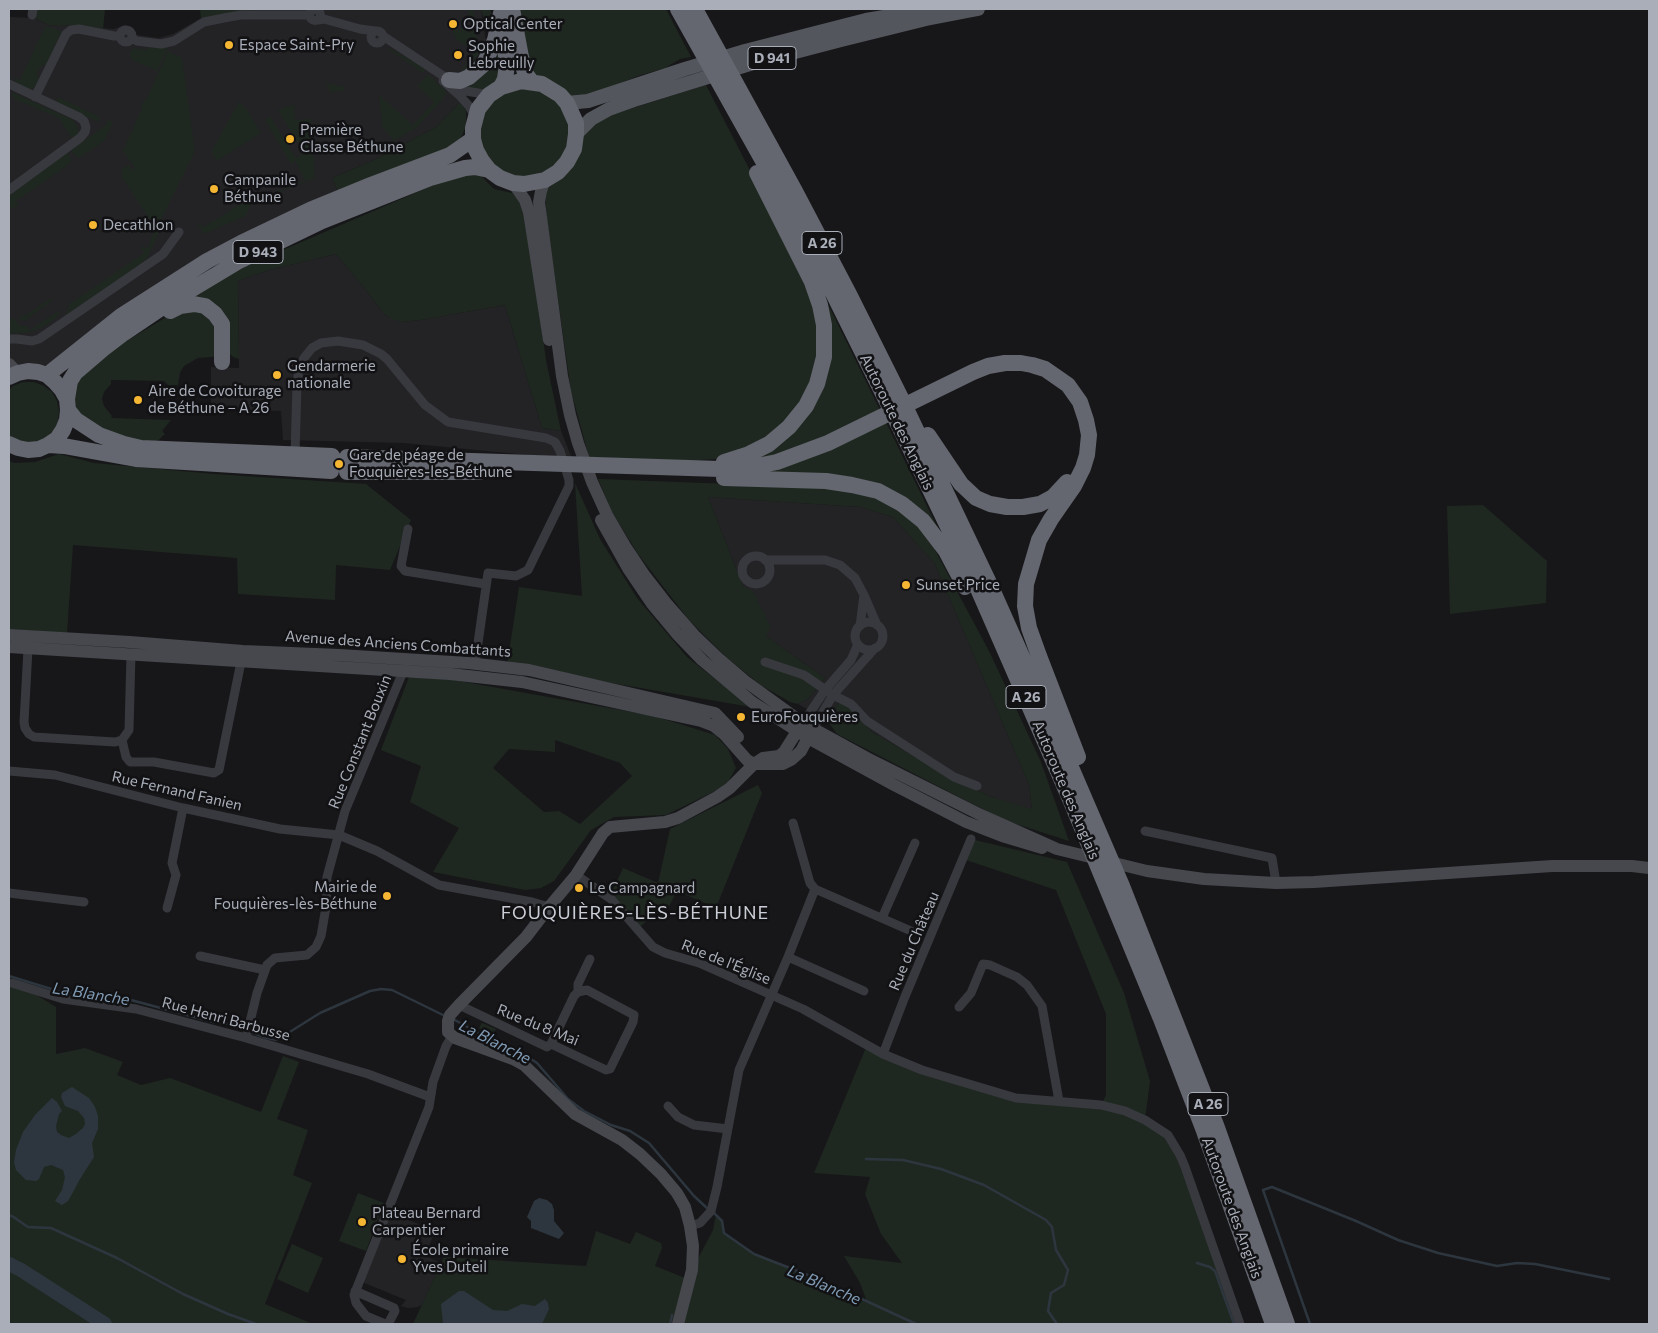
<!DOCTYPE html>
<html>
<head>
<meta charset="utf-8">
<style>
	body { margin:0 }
	#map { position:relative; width:1658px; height:1333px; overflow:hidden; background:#171719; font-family:Commissioner,sans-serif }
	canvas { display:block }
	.frame { position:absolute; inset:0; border:10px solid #a9aeb9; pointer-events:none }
</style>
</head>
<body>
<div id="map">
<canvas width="1658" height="1333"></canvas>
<div class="frame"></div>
</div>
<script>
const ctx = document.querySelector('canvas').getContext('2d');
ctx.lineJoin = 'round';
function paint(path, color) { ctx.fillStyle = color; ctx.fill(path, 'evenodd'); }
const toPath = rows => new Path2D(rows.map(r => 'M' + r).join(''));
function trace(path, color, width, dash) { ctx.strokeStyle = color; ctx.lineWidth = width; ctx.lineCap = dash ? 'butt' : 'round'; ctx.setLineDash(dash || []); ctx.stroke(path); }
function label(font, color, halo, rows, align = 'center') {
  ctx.font = font + ' Commissioner,sans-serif'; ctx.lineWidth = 5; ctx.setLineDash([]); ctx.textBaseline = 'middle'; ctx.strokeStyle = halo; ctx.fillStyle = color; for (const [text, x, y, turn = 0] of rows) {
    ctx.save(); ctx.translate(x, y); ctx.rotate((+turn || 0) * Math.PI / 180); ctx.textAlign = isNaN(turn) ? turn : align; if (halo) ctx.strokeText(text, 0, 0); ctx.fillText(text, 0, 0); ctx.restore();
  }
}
const built = toPath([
	[258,9,481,9,486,42,481,52,462,77,460,102,436,127,376,159,332,178,339,194,309,205,56,361,42,367,9,372,9,17,34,18,49,25,59,26,69,25,114,29,124,25,132,27,137,35,159,38,173,34,201,18],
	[336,254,365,289,385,315,402,322,421,320,505,305,542,428,561,431,571,456,549,457,404,443,283,440,281,411,238,410,235,406,211,409,211,367,239,368,238,281,269,270],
	[708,497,860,507,893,517,935,564,1029,785,1032,810,989,796,950,777,872,732,849,707,839,702,827,720,798,704,808,699,825,678,766,636,743,586],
	[390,1212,435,1231,425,1256,441,1263,422,1305,418,1307,408,1308,401,1306,406,1300,362,1282]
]);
const green = toPath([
	[37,9,105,9,103,29,70,25,59,26,49,25,34,18],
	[200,9,258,9,258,10,234,12,203,18,201,18],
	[468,9,473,9,479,53,469,67,460,71,474,52,457,40,452,30,471,27],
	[481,9,490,9,492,17,485,24],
	[519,9,666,9,691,57,680,59,665,68,641,75,602,90,576,98,565,95,536,76,528,66],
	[45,26,62,31,46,65,42,65,36,75,40,79,37,87,29,90,16,84,14,78,20,80],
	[498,41,503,56,498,80,487,89,475,90,467,88,462,82],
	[169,46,157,71,132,60,129,52,132,51,132,49,134,48,147,50,148,47,157,48],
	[389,48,411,60,426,70,423,73,388,49],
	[168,51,182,58,195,151,159,224,160,230,148,257,143,263,65,316,68,310,69,304,144,253,141,248,142,246,147,249,155,228,121,176,122,169,129,164,132,170,135,168,123,151,142,108,141,107,144,100,146,100],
	[428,74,446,91,443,99,416,128,394,141,382,126,379,94,385,100,385,102,387,102,413,125,434,102,417,86],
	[326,83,345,87,344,91,330,92],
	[706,85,790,248,826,300,944,541,935,550,990,653,1041,762,1069,841,1007,821,961,798,837,734,827,720,839,702,849,707,872,732,950,777,989,796,1032,809,1029,785,935,564,893,517,860,507,708,497,743,586,753,591,771,627,766,636,825,678,808,699,798,704,790,702,762,686,726,657,689,620,638,554,611,510,598,479,757,485,728,455,716,459,684,461,589,457,571,391,547,222,545,193,550,187,563,177,587,130,598,119],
	[524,88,538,90,551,97,561,107,568,121,570,137,566,153,557,166,529,180,498,172,480,148,480,119,497,96],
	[12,92,73,120,78,127,79,134,73,140,59,118,16,100,11,94],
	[58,97,100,117,98,122,56,102],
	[239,102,246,108,261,133,217,161,211,152],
	[460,102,466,110,466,126,460,140,454,146,339,194,332,178,376,159,436,127],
	[294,104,295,120,311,119,315,178,251,204,246,216,204,234,198,225,200,224,203,227,249,199,252,203,266,195,268,197,281,189,282,191,296,182,297,184,305,180,295,161,291,164,265,120,270,116,296,158,304,153,278,110],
	[108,120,113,122,104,141,79,158,77,156,76,157,71,150,105,126],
	[67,152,72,160,70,162,71,163,16,201,19,205,11,209,9,202,10,196,12,193],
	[469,172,480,175,494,189,512,193,519,200,525,211,546,360,561,431,542,428,505,305,421,320,402,322,392,319,385,315,365,289,336,254,269,270,238,281,239,359,233,357,229,353,228,336,188,300,212,283,262,259,450,178],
	[50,299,53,300,28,318,28,320,22,321,18,317,27,314],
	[189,306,214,318,216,355,212,357,198,358,184,366,180,373,178,385,168,385,164,381,111,380,111,384,104,392,102,399,104,406,112,416,111,418,171,420,162,431,165,434,155,443,151,445,92,426,76,410,74,402,77,382,108,352,180,309],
	[61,309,56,318,43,327,30,332,9,334,9,320,14,318,19,325,27,326,30,330],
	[23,382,34,382,44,386,52,392,57,401,59,411,58,420,55,429,48,436,40,441,31,443,12,439,9,435,9,390,13,386],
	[59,454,94,463,214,474,366,484,411,520,390,570,336,565,335,600,238,594,237,558,73,545,67,633,9,629,9,461,14,463,35,462],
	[575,483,600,539,637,598,687,657,751,707,507,665,519,587,582,596],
	[1483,505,1547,561,1546,603,1450,614,1447,506],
	[409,677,448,679,654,716,715,735,728,749,736,768,728,782,715,791,666,815,614,817,591,830,554,881,541,888,525,890,433,872,459,828,410,802,421,766,381,750],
	[555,740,620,763,632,776,580,824,559,811,544,812,493,768,509,749,555,752],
	[758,785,762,793,716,908,677,891,664,916,656,912,640,927,611,894,623,868,658,883,670,829],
	[971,839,1067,862,1124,993,1150,1081,1145,1120,1168,1135,1240,1324,413,1324,444,1257,586,1266,596,1231,630,1244,636,1232,661,1243,662,1248,655,1266,690,1280,692,1270,713,1230,716,1214,722,1221,724,1233,754,1254,819,1279,867,1302,860,1283,844,1256,902,1263,881,1234,865,1194,870,1177,814,1173,867,1045,883,1054,1016,1098,1101,1105,1106,1095,1106,1014,1056,890,963,859],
	[9,978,56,1007,56,1054,85,1048,123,1062,117,1075,141,1085,170,1078,261,1112,283,1056,299,1062,277,1119,308,1130,293,1175,312,1183,265,1304,313,1324,9,1324],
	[482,1023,496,1029,493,1035,479,1028],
	[358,1193,384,1203,366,1251,339,1241],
	[292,1244,323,1258,308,1293,277,1279]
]);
const water = toPath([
	[72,1087,89,1098,95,1107,98,1116,98,1129,92,1143,94,1157,80,1179,72,1194,68,1201,62,1205,55,1201,62,1190,65,1177,63,1170,51,1165,44,1167,39,1179,36,1181,26,1180,16,1170,14,1162,16,1150,23,1132,35,1115,52,1098,57,1102,62,1111,59,1114,56,1126,57,1132,61,1135,69,1138,76,1134,83,1128,85,1124,84,1118,78,1111,65,1106,61,1097,62,1093],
	[539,1198,547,1200,552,1204,554,1210,554,1221,564,1233,559,1239,531,1228,531,1221,527,1217,534,1201],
	[459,1291,464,1291,493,1310,507,1311,522,1304,535,1306,545,1299,548,1303,549,1309,542,1324,443,1324,441,1304]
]);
const stream = toPath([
	[9,976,61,992,116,996,213,1022,228,1024,267,1038,277,1040,320,1013,370,991,381,989,392,990,445,1016],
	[453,1019,500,1045,522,1053,537,1063,568,1099,584,1111,611,1125,630,1131,649,1143,694,1196,708,1209],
	[866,1159,903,1160,941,1169,984,1185,1046,1220,1052,1227,1056,1250,1068,1270,1064,1285,1051,1293,1048,1311,1057,1324],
	[713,1212,722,1221,724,1233,754,1254,823,1281,916,1324],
	[9,1216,12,1216,28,1227,51,1228,117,1258,183,1294,228,1314,256,1324],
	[1197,1263,1210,1267,1215,1271,1234,1324],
	[670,1324,672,1315],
	[1310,1324,1263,1190,1272,1187,1356,1221,1398,1240,1438,1253,1497,1266,1517,1263,1535,1264,1609,1279]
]);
const river = toPath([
	[9,1264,21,1270,105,1324]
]);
const street = toPath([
	'309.5 15a5.5 5.5 0 1 1 11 0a5.5 5.5 0 1 1-11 0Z',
	[32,15,33,9],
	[318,20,324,19,360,29,375,31],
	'120 36a6 6 0 1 1 12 0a6 6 0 1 1-12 0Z',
	'371 37a6 6 0 1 1 12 0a6 6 0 1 1-12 0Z',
	[383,36,466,91,489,95],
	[132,38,137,41,161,44,174,41,204,22,229,17,241,15,309,15],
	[443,81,460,96,469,106,475,117],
	[9,84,79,117,84,121,86,127,85,132,80,138,9,190],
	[35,97,66,34,71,30,79,29,114,36,120,36],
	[9,339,17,339,32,341,39,339,163,254,179,232],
	[295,455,297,384,299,368,304,358,312,348,321,343,338,341,363,345,381,354,387,359,425,405,448,422,546,438,555,442,560,451,569,480,569,486,528,570,516,576,488,573,475,664],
	[408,529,401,566,405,571,485,584],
	'742 570a14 14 0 1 1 28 0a14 14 0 1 1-28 0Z',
	[765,560,825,560,840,565,855,578,864,595],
	'855 636a14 14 0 1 1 28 0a14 14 0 1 1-28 0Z',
	[860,626,864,595,877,625],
	[28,649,24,722,25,728,29,734,34,737,115,742,122,740,129,730,131,654],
	[765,662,804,675,833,695,851,704,867,721,954,777,977,786],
	[803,723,825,690,851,660,858,644],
	[813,729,833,695,875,648],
	[122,740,126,757,130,762,154,762,214,773,219,770,242,657],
	[9,771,55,775,183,808,280,829,339,835,377,851,439,885,532,902,549,907],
	[793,823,810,883,815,889,911,931],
	[1145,831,1272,858,1276,883],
	[576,875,611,899,653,947,665,953,699,963,803,1009,883,1054,922,1070,1016,1098,1101,1105,1125,1111,1145,1120,1168,1135,1180,1155,1185,1167,1240,1324],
	[9,893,84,902],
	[167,908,176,875,172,863,183,808],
	[882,918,915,843],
	[200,956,265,970],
	[788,957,864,991],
	[12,983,63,999,136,1009,246,1038,368,1074,430,1097],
	[459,1005,547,1047,551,1044,606,1070,610,1069,633,1022,634,1015,587,990,578,992],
	[959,1007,971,993,983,964,990,965,1017,977,1027,985,1042,1006,1059,1101],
	[246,1038,257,993,267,965,275,958,307,955,316,947,321,936,326,907,327,877,345,811,405,667],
	[551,1044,574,996,578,992,578,984,590,959],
	[883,1054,904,999,971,839],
	[668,1106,678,1117,694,1125,728,1129],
	[690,1226,700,1223,711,1211,717,1187,739,1070,788,957,815,889],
	[355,1291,394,1308,395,1311,388,1324],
	[385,1324,366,1316,356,1303,354,1295,429,1107,433,1082,446,1046,452,1036]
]);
const secondary = toPath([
	[545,180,541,191,539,202,562,376,570,415,578,443,592,482,607,515,625,546,645,576,666,603,694,635,718,658,745,681,803,723,867,758,981,815,1057,849,1147,871,1204,879,1276,883,1314,882,1552,866,1632,866,1649,868],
	[513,183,525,200,529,212,549,340],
	[9,364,18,373],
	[601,520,629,570,652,604,677,634,702,660,752,702,808,738,894,785,966,822,1002,836,1042,848],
	[9,635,130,642,243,651,339,655,468,663,529,670,715,713,738,737],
	[9,647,450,674,522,682,701,721,714,726,724,734,747,760,754,764,783,764,791,760,801,751,811,732],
	[678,1324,692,1270,693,1246,690,1226,685,1207,677,1193,661,1174,640,1154,622,1140,575,1114,524,1065,513,1059,455,1038,448,1032,448,1021,450,1015,459,1005,526,937,549,907,576,875,603,833,610,827,665,822,678,818,717,797,730,788,754,764,763,758,779,756,784,752,801,725]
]);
const primary = toPath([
	[567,103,588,101,685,69,745,51,866,20,932,9],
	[576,134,591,119,609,109,637,99,753,63,841,40,926,19,978,9]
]);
const highway = toPath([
	[512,9,521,57,525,73,531,81],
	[678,9,781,193,833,293,906,440,979,591,1070,799,1161,1019,1204,1131,1273,1324],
	[695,9,795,191,849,294,901,398,991,587,1064,751,1122,886,1216,1125,1287,1324],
	[449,80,460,81,469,77,484,64,495,40,501,13],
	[501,87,505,79,507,65,502,23],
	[170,311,180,306,194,304,205,306,215,314,222,324,222,362],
	[47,375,121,316,207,261,241,243,310,210,371,185,450,155,473,139],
	[9,377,18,373,28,371,38,372,47,375,55,382,62,390,67,399,68,410,67,420,63,430,57,439,48,445,39,449,28,450,18,448,9,444],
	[67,399,70,381,75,373,103,349,124,333,164,306,239,261,322,221,430,178,465,168,475,167,489,170,500,178,513,183,524,184,545,180,558,172,567,162,574,149,576,134,576,123,567,103,560,95,542,84,521,81,501,87,489,95,478,109,473,128,473,139,476,150,482,161,489,170],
	[68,410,76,420,99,435,124,444,141,448,332,456],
	[928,435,961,484,976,498,990,504,1007,507,1023,507,1040,504,1053,497,1067,482],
	[48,445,64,446,136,459,331,471],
	[347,457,720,469,757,466,777,462,828,443,973,372,988,366,1005,363,1021,363,1032,365,1045,369,1068,385,1080,402,1086,420,1089,435,1087,455,1083,468,1074,486,1051,519,1039,540,1026,584,1025,606,1029,628,1039,656,1078,757],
	[724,462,749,454,769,444,789,427,806,406,817,384,824,357,824,325,820,305,812,282,757,173],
	[347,472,479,472],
	[724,478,826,481,852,485,878,491,902,504,923,521,946,551,965,587]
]);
const markers = [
	[453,24,5,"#f5b733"],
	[229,45,5,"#f5b733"],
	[458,55,5,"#f5b733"],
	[290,139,5,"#f5b733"],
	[214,189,5,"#f5b733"],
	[93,225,5,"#f5b733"],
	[277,375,5,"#f5b733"],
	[138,400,5,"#f5b733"],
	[339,464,5,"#f5b733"],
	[906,585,5,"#f5b733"],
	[741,717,5,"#f5b733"],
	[579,888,5,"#f5b733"],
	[387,896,5,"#f5b733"],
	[362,1222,5,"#f5b733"],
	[402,1259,5,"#f5b733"]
];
const shields = [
	[772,58,48],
	[822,243,40],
	[258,252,50],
	[1026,697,40],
	[1208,1104,40]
];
const shieldNames = [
	["D 941",772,58],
	["A 26",822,243],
	["D 943",258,252],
	["A 26",1026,697],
	["A 26",1208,1104]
];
const poiNames = [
	["Optical Center",463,24],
	["Espace Saint-Pry",239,45],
	["Sophie",468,46],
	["Lebreuilly",468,63],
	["Première",300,130],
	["Classe Béthune",300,147],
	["Campanile",224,180],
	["Béthune",224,197],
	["Decathlon",103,225],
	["Gendarmerie",287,366],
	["nationale",287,383],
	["Aire de Covoiturage",148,391],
	["de Béthune − A 26",148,408],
	["Gare de péage de",349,455],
	["Fouquières-les-Béthune",349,472],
	["Sunset Price",916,585],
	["EuroFouquières",751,717],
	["Mairie de",377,887,"right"],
	["Fouquières-lès-Béthune",377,904,"right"],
	["Le Campagnard",589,888],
	["Plateau Bernard",372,1213],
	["Carpentier",372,1230],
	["École primaire",412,1250],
	["Yves Duteil",412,1267]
];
const streetNames = [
	["Autoroute des Anglais",897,422,64],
	["Avenue des Anciens Combattants",398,644,4],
	["Rue Constant Bouxin",360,742,-68],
	["Autoroute des Anglais",1066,790,67],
	["Rue Fernand Fanien",177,791,13],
	["Rue du Château",914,941,-67],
	["Rue de l'Église",726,962,22],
	["Rue Henri Barbusse",226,1019,15],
	["Rue du 8 Mai",538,1025,22],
	["Autoroute des Anglais",1232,1208,70]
];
const waterNames = [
	["La Blanche",91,994,9],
	["La Blanche",495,1042,27],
	["La Blanche",824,1285,23]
];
const quarterNames = [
	["FOUQUIÈRES-LÈS-BÉTHUNE",635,913]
];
paint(built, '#232326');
paint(green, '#1f2820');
paint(water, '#2d363e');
trace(stream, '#2d363e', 2.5);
trace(river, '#2d363e', 14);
trace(street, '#38393e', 9);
trace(secondary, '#46484e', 12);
trace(primary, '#54565d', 14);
trace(highway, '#646770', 16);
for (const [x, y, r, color] of markers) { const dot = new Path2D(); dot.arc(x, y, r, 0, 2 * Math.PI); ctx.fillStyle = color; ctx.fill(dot); trace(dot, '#121214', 2); }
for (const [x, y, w] of shields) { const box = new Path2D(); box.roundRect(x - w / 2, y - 11.5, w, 23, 4); ctx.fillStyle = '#121214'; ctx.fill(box); trace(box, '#a9aeb9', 1); }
label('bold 14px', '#a9aeb9', null, shieldNames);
label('15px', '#a9aeb9', '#121214', poiNames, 'left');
label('15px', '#a9aeb9', '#121214', streetNames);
label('italic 16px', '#809bb5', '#121214', waterNames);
ctx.letterSpacing = '1px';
label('18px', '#cacdd5', '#121214', quarterNames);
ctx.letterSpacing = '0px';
</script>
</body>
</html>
